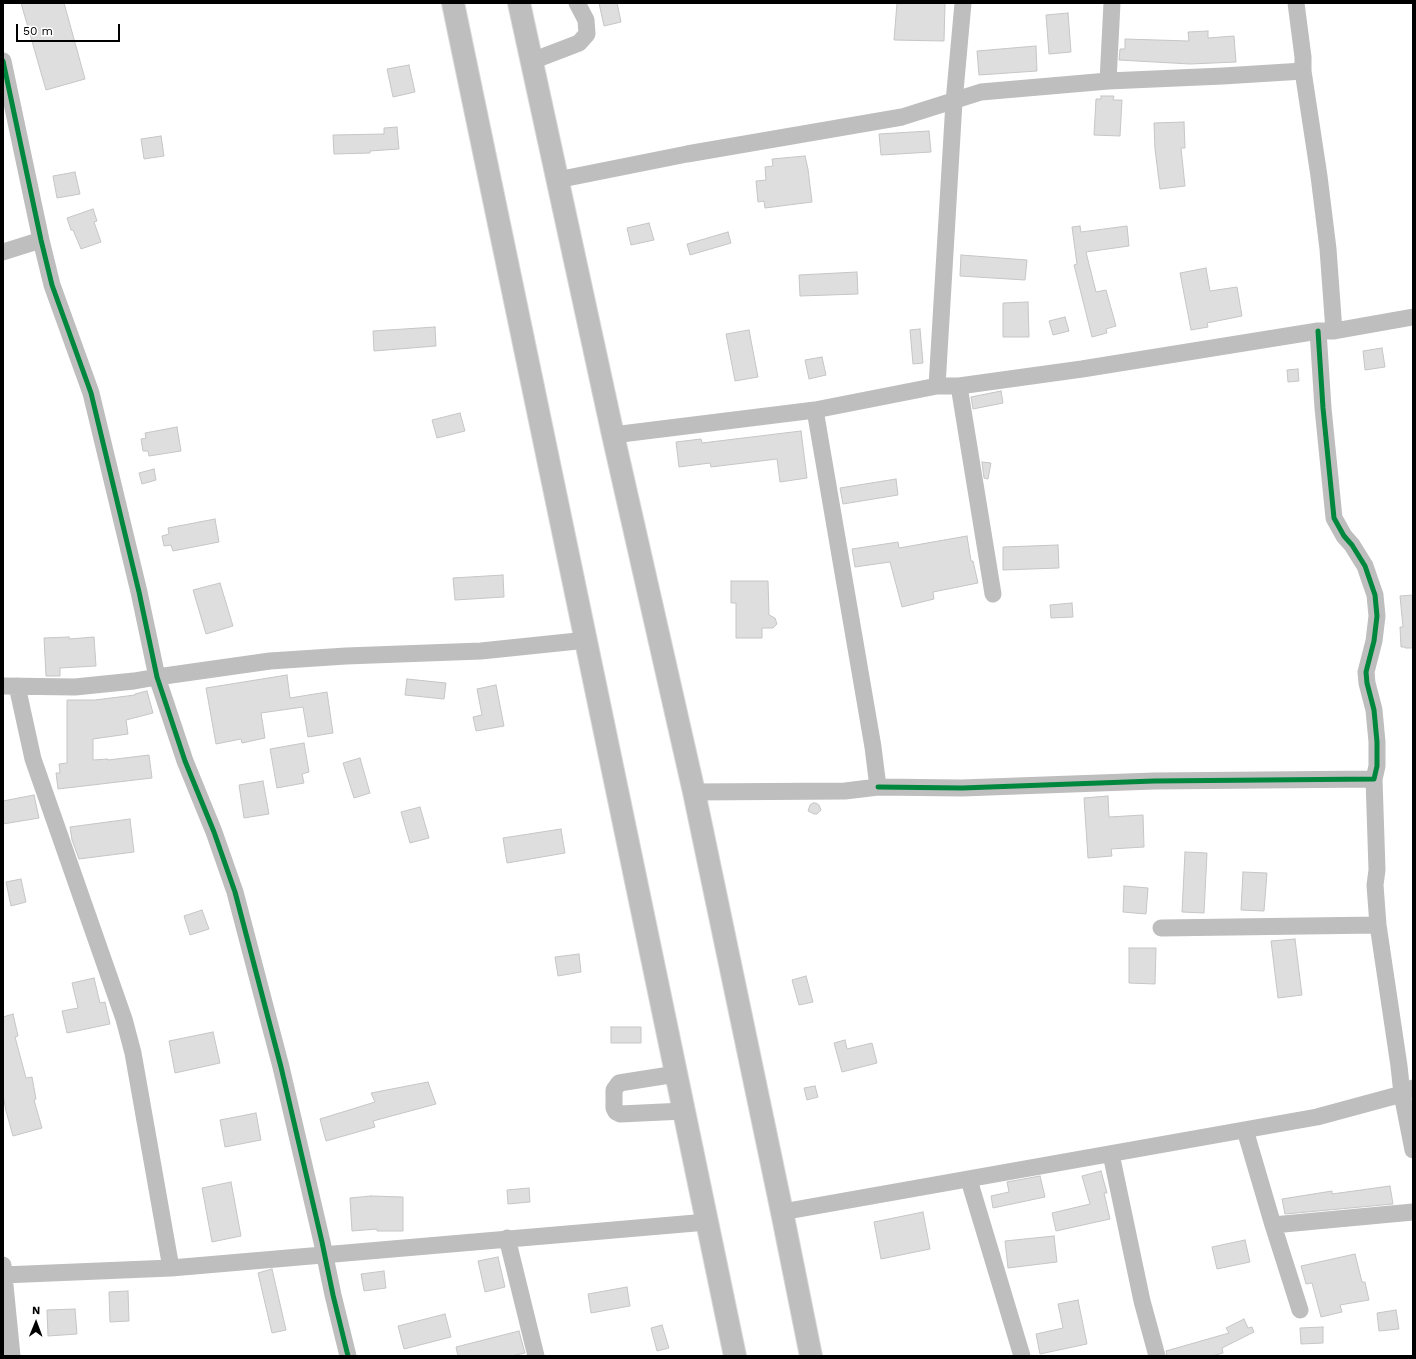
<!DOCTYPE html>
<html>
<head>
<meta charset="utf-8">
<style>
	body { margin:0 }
	#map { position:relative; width:1416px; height:1359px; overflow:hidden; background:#fff; font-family:"Work Sans",sans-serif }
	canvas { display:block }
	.frame { position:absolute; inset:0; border:4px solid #000; pointer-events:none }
	.north { position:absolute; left:16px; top:1303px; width:40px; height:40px; -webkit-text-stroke:3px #fff; paint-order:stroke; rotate:1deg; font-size:11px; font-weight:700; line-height:16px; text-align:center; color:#000 }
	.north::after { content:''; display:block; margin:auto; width:14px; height:18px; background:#000; clip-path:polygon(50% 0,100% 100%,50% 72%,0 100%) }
	.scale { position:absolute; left:16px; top:24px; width:104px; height:18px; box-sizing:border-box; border:2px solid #000; border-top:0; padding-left:5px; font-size:12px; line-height:14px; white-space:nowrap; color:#000; -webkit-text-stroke:3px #fff; paint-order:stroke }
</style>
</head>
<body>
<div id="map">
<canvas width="1416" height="1359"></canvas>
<div class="frame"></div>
<div class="north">N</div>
<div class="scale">50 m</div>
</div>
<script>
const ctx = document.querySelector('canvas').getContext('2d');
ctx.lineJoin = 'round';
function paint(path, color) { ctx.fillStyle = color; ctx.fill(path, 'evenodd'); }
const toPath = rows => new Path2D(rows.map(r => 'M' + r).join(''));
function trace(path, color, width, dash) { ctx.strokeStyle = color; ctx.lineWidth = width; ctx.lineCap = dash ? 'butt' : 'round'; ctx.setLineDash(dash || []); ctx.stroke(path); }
const building = toPath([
	[21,3,64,3,85,79,46,90,21,3],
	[599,3,617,3,621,22,604,26,599,3],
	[897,3,945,3,944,41,894,40,897,3],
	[1068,13,1071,52,1049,54,1046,15,1068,13],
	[1208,31,1208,38,1234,36,1236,62,1190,64,1119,60,1120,49,1125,49,1125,39,1189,41,1188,32,1208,31],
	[1036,46,1037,71,979,75,977,51,1036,46],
	[409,65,415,92,393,97,387,69,409,65],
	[1101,96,1114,96,1113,100,1122,100,1120,136,1094,135,1096,99,1101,99,1101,96],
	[1184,122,1185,148,1181,148,1185,186,1160,189,1155,149,1154,123,1184,122],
	[397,127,399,149,370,151,370,153,334,154,333,135,384,134,384,128,397,127],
	[929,131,931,152,881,155,879,134,929,131],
	[161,136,164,156,144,159,141,139,161,136],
	[805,156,808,169,812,202,765,208,764,201,758,202,756,181,766,180,765,167,773,166,772,159,805,156],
	[75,172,80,194,57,198,53,176,75,172],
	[93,209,97,221,94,222,101,242,81,249,73,230,71,230,67,218,93,209],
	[649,223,654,240,631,245,627,228,649,223],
	[1080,226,1081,232,1127,226,1129,246,1086,252,1096,292,1106,290,1116,326,1106,329,1107,333,1092,337,1074,265,1077,264,1072,227,1080,226],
	[728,232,731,243,690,255,687,244,728,232],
	[961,255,1027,260,1025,280,960,276,961,255],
	[1206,268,1210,291,1237,287,1242,316,1207,323,1208,327,1191,330,1180,273,1206,268],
	[857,272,858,294,800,296,799,275,857,272],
	[1028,302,1029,337,1003,337,1003,303,1028,302],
	[1065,317,1069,331,1053,335,1049,321,1065,317],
	[435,327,436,346,374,351,373,331,435,327],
	[920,329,923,363,913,364,910,330,920,329],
	[749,330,758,377,735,381,726,334,749,330],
	[1382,348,1385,367,1365,370,1363,351,1382,348],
	[822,357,826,375,809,379,805,360,822,357],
	[1298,369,1299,381,1288,382,1287,370,1298,369],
	[1001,391,1003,403,973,409,971,397,1001,391],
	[460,413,465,431,437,438,432,420,460,413],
	[177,427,181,451,149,456,148,451,143,451,141,439,146,438,145,433,177,427],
	[801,431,807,478,780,482,777,459,711,467,710,463,679,467,676,442,701,439,702,443,801,431],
	[982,462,991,463,988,479,984,478,982,462],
	[154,469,156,480,142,484,139,473,154,469],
	[896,479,898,495,843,504,840,488,896,479],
	[215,519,219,542,173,551,171,545,164,546,162,536,169,534,168,528,215,519],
	[967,536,971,561,973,561,978,583,933,592,934,599,902,607,890,562,855,567,852,549,898,542,899,548,967,536],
	[1058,545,1059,568,1003,570,1003,547,1058,545],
	[503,575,504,597,455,600,453,578,503,575],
	[731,581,768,581,769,615,775,618,777,624,773,628,762,628,762,638,736,638,736,603,731,603,731,581],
	[220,583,233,626,206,634,193,590,220,583],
	[1413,595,1413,648,1405,648,1405,647,1401,647,1400,627,1403,627,1400,596,1413,595],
	[1072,603,1073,617,1051,618,1050,605,1072,603],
	[69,637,69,639,94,637,96,666,60,668,60,676,46,676,44,638,69,637],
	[287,675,290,698,327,692,333,733,308,737,303,707,261,713,265,738,242,743,241,739,216,744,206,688,287,675],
	[407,679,446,683,444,699,405,695,407,679],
	[496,685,504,726,476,731,473,717,482,715,477,689,496,685],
	[147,691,153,713,126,720,128,734,93,739,93,760,108,759,108,760,149,755,152,778,58,789,56,773,60,773,59,764,67,763,67,700,95,700,135,695,135,694,147,691],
	[304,743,309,772,302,774,304,783,277,788,270,749,304,743],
	[360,758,370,793,354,798,343,763,360,758],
	[263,781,269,814,244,818,239,785,263,781],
	[34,795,39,818,3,824,3,801,34,795],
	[1108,796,1109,817,1143,815,1144,847,1111,849,1112,856,1088,858,1084,798,1108,796],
	[813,803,816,803,819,805,821,810,817,814,814,814,808,811,810,805,813,803],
	[420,807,429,838,410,843,401,812,420,807],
	[130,819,134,852,79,859,72,840,70,827,130,819],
	[561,829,565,853,507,863,503,838,561,829],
	[1185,852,1207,853,1204,913,1182,912,1185,852],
	[1243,872,1267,873,1264,911,1241,910,1243,872],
	[21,879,26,902,11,906,6,882,21,879],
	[1124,886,1148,888,1146,914,1123,912,1124,886],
	[202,910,209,929,190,935,184,916,202,910],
	[1295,939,1302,995,1278,998,1271,941,1295,939],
	[1129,948,1156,948,1155,984,1129,983,1129,948],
	[579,954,581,972,558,976,555,957,579,954],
	[806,976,813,1002,799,1005,792,980,806,976],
	[94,978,100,1003,105,1002,110,1024,67,1033,62,1011,78,1008,72,983,94,978],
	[13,1014,18,1036,15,1037,26,1078,32,1077,36,1099,34,1100,42,1128,13,1136,6,1111,3,1095,3,1017,13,1014],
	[611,1027,641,1027,641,1043,611,1043,611,1027],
	[213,1032,220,1063,175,1073,169,1041,213,1032],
	[845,1040,847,1049,872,1043,877,1063,842,1072,834,1043,845,1040],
	[428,1082,436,1104,373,1121,375,1127,326,1141,320,1119,375,1102,371,1093,428,1082],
	[815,1086,818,1097,807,1100,804,1088,815,1086],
	[256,1113,261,1140,225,1147,220,1120,256,1113],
	[1101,1171,1107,1193,1104,1193,1110,1219,1056,1231,1052,1213,1090,1204,1082,1176,1101,1171],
	[1040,1176,1045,1197,993,1208,991,1196,1009,1192,1007,1182,1040,1176],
	[231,1182,241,1236,212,1242,202,1188,231,1182],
	[1390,1186,1393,1204,1285,1214,1282,1199,1332,1191,1332,1194,1390,1186],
	[529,1188,530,1202,508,1204,507,1190,529,1188],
	[371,1196,403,1197,403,1231,377,1231,377,1229,352,1231,350,1198,371,1196],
	[923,1212,930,1249,881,1259,874,1222,923,1212],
	[1054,1236,1057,1262,1008,1268,1005,1241,1054,1236],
	[1245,1240,1250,1262,1217,1269,1212,1247,1245,1240],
	[1355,1254,1362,1282,1365,1282,1369,1300,1340,1305,1342,1312,1321,1317,1312,1283,1306,1284,1301,1266,1355,1254],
	[498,1257,505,1287,485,1292,478,1261,498,1257],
	[272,1269,286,1330,272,1333,258,1273,272,1269],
	[384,1271,386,1288,364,1291,361,1274,384,1271],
	[627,1287,630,1306,591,1313,588,1294,627,1287],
	[128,1291,129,1321,110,1322,109,1292,128,1291],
	[1078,1300,1087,1344,1040,1354,1036,1334,1063,1328,1058,1304,1078,1300],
	[75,1309,77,1334,48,1336,47,1310,75,1309],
	[1396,1310,1399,1329,1379,1331,1377,1313,1396,1310],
	[445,1314,451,1337,404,1349,398,1326,445,1314],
	[1244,1319,1248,1328,1252,1327,1254,1332,1222,1348,1223,1353,1212,1356,1167,1356,1166,1351,1229,1333,1226,1328,1244,1319],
	[662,1325,669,1348,657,1351,651,1328,662,1325],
	[1323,1327,1323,1343,1301,1344,1300,1328,1323,1327],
	[519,1331,525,1353,511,1356,458,1356,456,1347,519,1331]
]);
const minor = toPath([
	[3,61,41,240,52,285,91,393,139,592,157,677,185,761,214,832,235,892,281,1067,322,1242,333,1295,348,1356],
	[532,61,579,43,587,34,586,20,577,3],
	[1303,71,1319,176,1328,249,1334,331],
	[1108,81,1112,3],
	[557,180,687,154,902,117,981,92,1108,81,1223,76,1303,71,1303,57,1296,3],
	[3,252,41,240],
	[937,386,954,102,963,3],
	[959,386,993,594],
	[613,435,815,410,937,386,959,386,1082,369,1318,331,1334,331,1413,317],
	[3,686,75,687,134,681,157,677,270,661,346,656,481,651,587,640],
	[17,686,33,759,124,1019,133,1053,171,1268],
	[1374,779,1377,870,1375,885,1378,925,1399,1066,1402,1094,1413,1150],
	[878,787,962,788,1154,781,1374,779,1377,766,1377,742,1374,710,1367,683,1366,672,1374,641,1377,616,1375,595,1365,566,1352,545,1344,536,1334,518,1323,408,1318,331],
	[694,792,845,791,878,787,873,747,815,410],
	[1161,928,1378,925],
	[676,1074,619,1083,614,1090,614,1108,616,1112,620,1114,684,1111],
	[1245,1130,1273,1225,1413,1212],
	[1111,1154,1142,1301,1157,1356],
	[969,1180,1022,1356],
	[782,1212,1317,1117,1402,1094,1413,1088],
	[1273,1225,1300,1310],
	[507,1238,536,1356],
	[3,1265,12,1356],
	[3,1275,171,1268,707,1222]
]);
const highway = toPath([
	[453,3,735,1356],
	[519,3,613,435,694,792,782,1212,811,1356]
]);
const cycleway = toPath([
	[3,61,41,240,52,285,91,393,139,592,157,677,185,761,214,832,235,892,281,1067,322,1242,333,1295,348,1356],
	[878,787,962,788,1154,781,1374,779,1377,766,1377,742,1374,710,1367,683,1366,672,1374,641,1377,616,1375,595,1365,566,1352,545,1344,536,1334,518,1323,408,1318,331]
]);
paint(building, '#dedede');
trace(building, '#c6c6c6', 1);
trace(highway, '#dbdbdb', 24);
trace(minor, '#bebebe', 17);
trace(highway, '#bebebe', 22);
trace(cycleway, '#00873e', 5);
</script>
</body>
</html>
